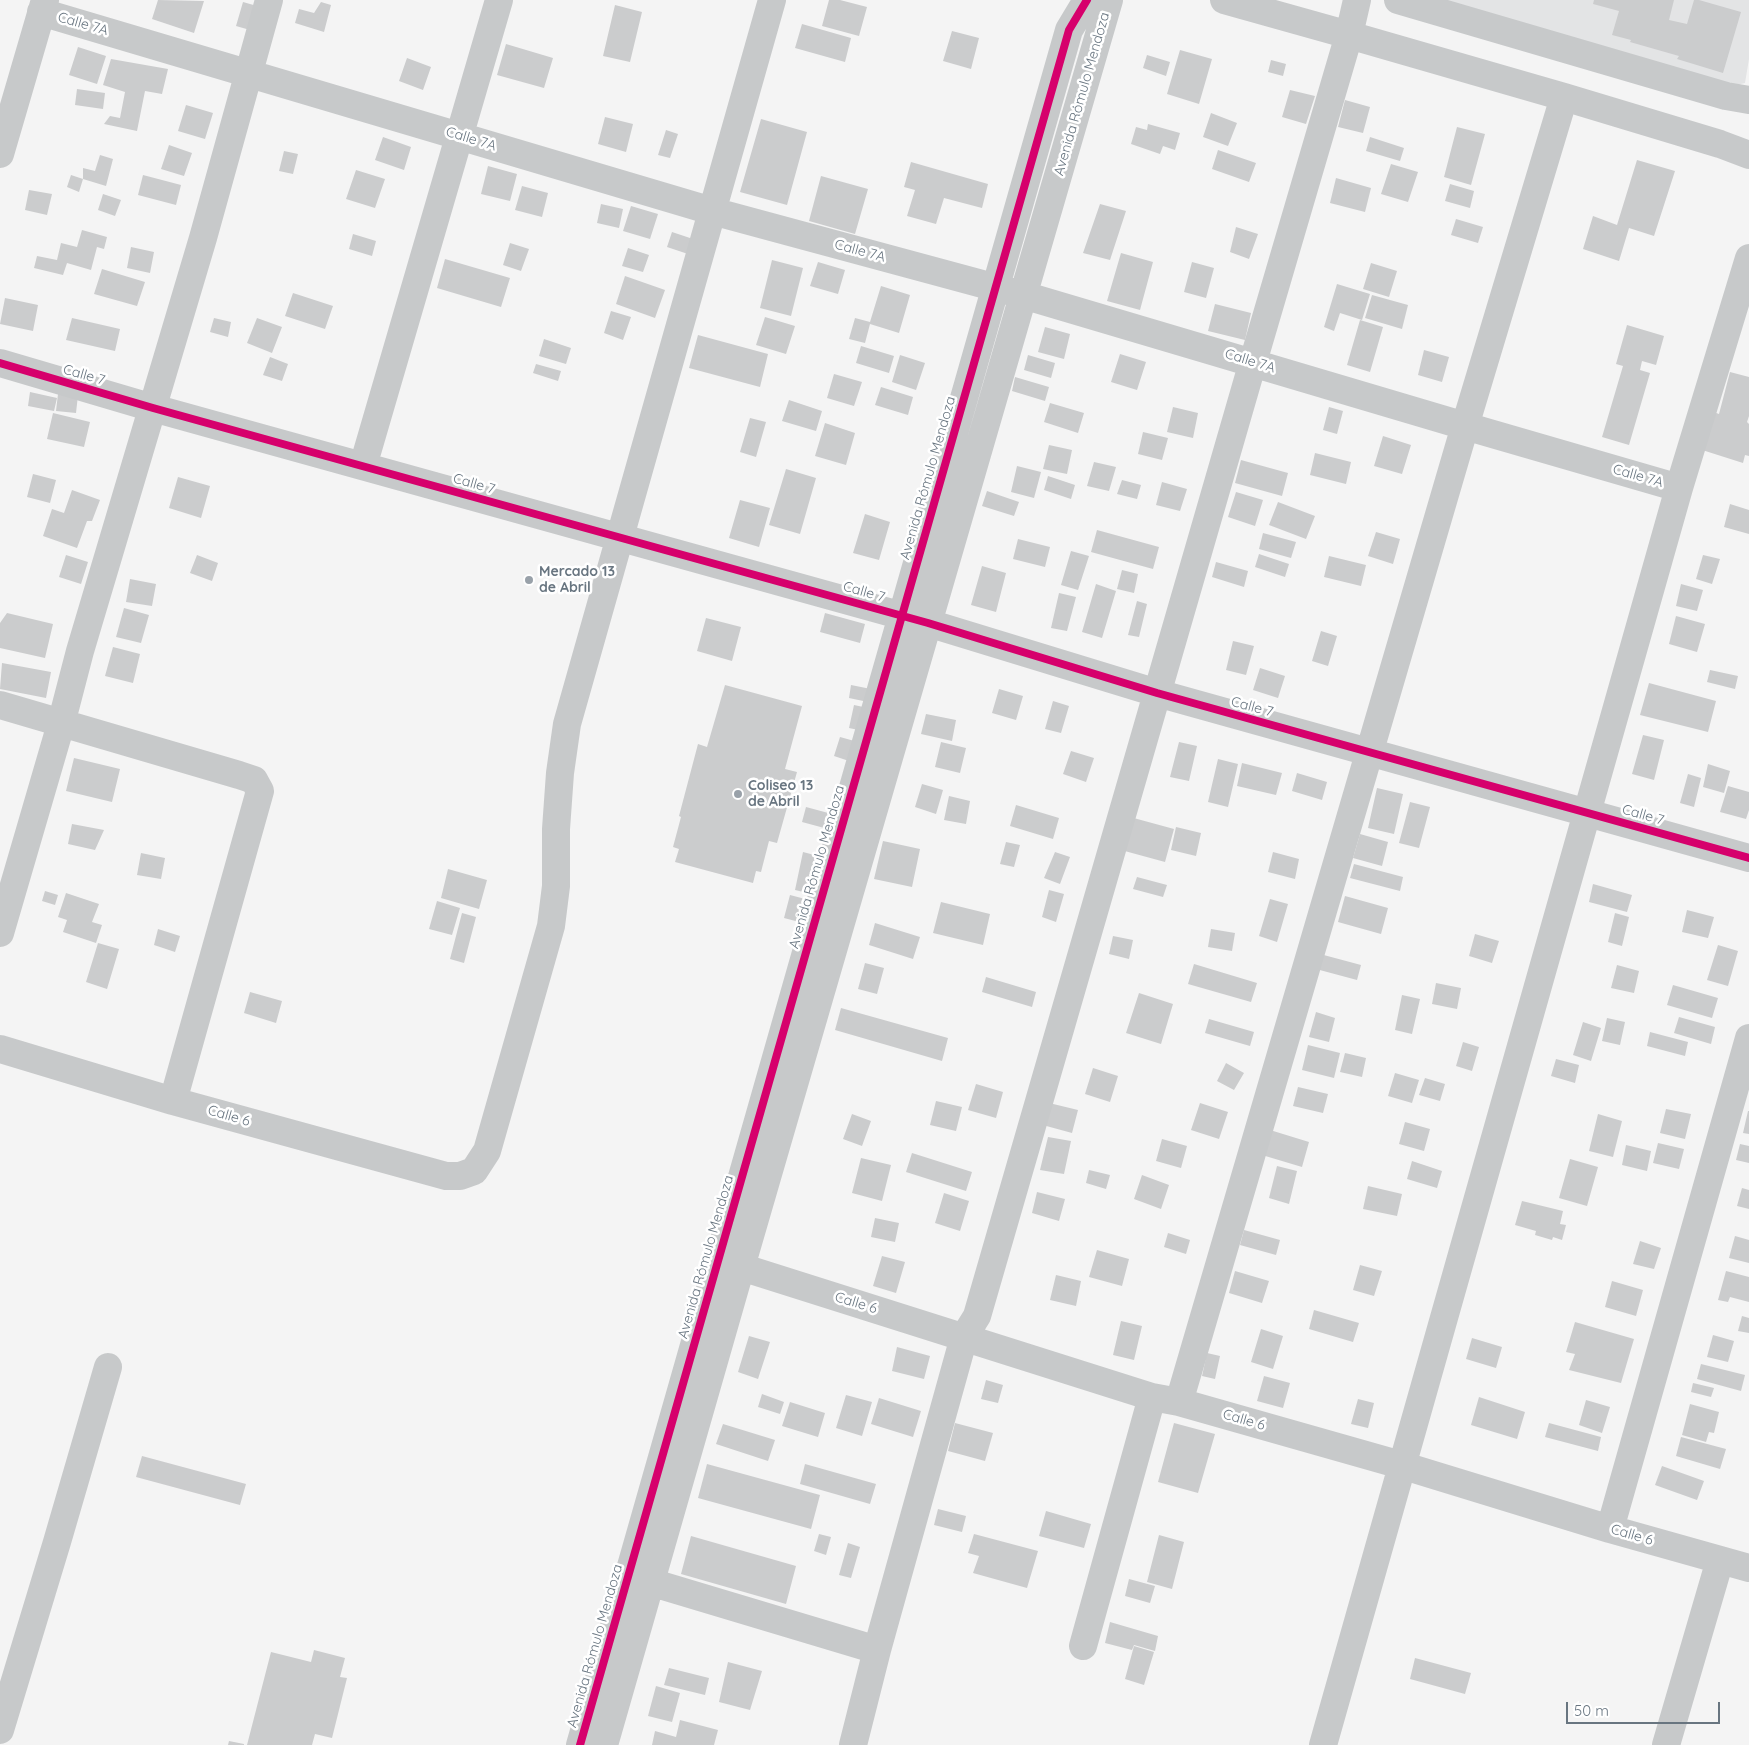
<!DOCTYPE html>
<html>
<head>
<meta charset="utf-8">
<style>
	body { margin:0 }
	#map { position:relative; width:1749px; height:1745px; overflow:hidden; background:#f4f4f4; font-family:Quicksand,sans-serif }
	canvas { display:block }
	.scale { position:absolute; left:1566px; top:1702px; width:154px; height:22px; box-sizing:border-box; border:2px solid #687580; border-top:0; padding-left:6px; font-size:15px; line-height:18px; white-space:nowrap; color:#687580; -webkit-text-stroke:4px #fff; paint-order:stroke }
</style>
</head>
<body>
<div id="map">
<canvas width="1749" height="1745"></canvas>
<div class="scale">50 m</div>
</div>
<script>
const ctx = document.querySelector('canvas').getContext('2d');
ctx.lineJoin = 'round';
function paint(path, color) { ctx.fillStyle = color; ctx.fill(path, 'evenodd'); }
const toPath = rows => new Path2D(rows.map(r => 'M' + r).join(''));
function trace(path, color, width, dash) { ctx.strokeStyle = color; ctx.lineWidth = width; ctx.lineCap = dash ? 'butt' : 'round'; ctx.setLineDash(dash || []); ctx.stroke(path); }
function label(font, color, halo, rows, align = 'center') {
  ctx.font = font + ' Quicksand,sans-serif'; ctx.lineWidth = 5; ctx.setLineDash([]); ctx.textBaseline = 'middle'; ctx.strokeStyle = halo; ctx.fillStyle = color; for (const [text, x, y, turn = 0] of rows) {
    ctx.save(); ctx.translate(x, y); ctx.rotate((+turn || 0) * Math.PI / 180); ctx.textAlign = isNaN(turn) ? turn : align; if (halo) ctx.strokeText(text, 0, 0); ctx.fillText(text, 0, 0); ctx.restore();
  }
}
const built = toPath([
	[1431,0,1749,0,1749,59,1745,83,1724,88]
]);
const building = toPath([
	[158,0,204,1,194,33,152,19],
	[829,0,840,0,867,7,859,36,822,26],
	[1594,0,1674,0,1669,20,1687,24,1694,0,1699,0,1741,12,1723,73,1677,59,1679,56,1630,42,1631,40,1612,35,1619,11,1593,4],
	[243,2,264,8,257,32,236,26],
	[321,2,331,5,324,32,295,23,299,9,314,13],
	[615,5,642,12,630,62,603,56],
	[802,24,851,38,845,62,795,48],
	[952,31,979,38,971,69,943,61],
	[506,44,553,58,544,88,497,75],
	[78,47,106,56,97,84,69,75],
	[1180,50,1212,59,1199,104,1167,94],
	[1147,55,1170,62,1166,76,1143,68],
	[407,58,431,67,423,90,399,81],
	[111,59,168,69,162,94,145,91,137,131,104,124,110,116,120,118,125,92,103,85],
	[1271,60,1286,64,1283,76,1268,72],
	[77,89,105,93,103,109,75,105],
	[1290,90,1315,96,1306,124,1282,117],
	[1345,100,1370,107,1363,133,1338,127],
	[186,105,213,113,205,139,178,131],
	[1211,113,1237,123,1228,146,1203,137],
	[605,117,633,124,626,152,598,144],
	[761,119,807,132,787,205,740,192],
	[1148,124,1180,133,1175,150,1163,146,1160,154,1131,144,1136,127,1147,130],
	[1457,127,1485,134,1471,185,1444,177],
	[666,130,678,134,670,158,658,155],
	[383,137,411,147,404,170,375,160],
	[1370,137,1404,148,1400,161,1366,151],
	[169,145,192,153,184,176,161,169],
	[1218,150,1256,163,1249,182,1212,169],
	[284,151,298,154,293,174,279,171],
	[100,155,113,159,106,186,83,179,83,168,95,171],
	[1637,160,1675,171,1654,236,1629,228,1619,261,1583,249,1593,216,1617,225],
	[911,162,988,184,982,208,944,198,936,224,907,216,915,190,904,187],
	[1391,164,1418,172,1408,202,1381,194],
	[488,166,517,174,510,201,481,194],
	[356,170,385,179,375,208,346,199],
	[71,175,83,179,79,192,67,187],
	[143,175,181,185,176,205,138,195],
	[821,176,868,189,855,234,809,221],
	[1336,178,1371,188,1365,212,1330,203],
	[1450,184,1474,191,1470,208,1445,201],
	[522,186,548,193,542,217,515,210],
	[29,190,52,194,47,215,25,210],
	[103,194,121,200,115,216,98,210],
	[601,204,623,209,619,228,597,223],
	[1100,204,1126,211,1110,260,1083,253],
	[631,206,658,214,650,239,623,231],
	[1456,219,1483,227,1478,243,1451,235],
	[1236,227,1258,234,1249,259,1230,252],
	[82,230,107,237,104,249,97,247,91,270,67,263,63,275,34,268,37,256,57,260,61,243,77,247],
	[672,232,696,240,691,255,667,247],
	[353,234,376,241,372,256,349,249],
	[510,243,529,249,521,271,503,265],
	[131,247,154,252,150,273,127,268],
	[628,248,649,255,643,272,622,266],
	[1121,253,1153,262,1140,310,1107,301],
	[445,259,510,278,501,307,437,288],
	[772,260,803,268,791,316,760,308],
	[818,262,845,270,838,294,810,286],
	[1192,262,1214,268,1206,298,1184,292],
	[1371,263,1397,271,1389,297,1363,289],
	[102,269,145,282,137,306,94,294],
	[625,276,665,290,655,318,616,304],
	[1337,284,1370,294,1362,320,1340,313,1334,331,1324,327],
	[881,286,910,295,899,333,870,324,865,343,849,339,855,318,870,322],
	[293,293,333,306,325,329,285,316],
	[1372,295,1408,305,1402,329,1365,318],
	[5,298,38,305,33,331,0,324],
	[1215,304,1251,313,1245,340,1208,331],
	[611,311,631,317,623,340,604,333],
	[765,317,795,326,786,354,756,345],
	[72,318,120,329,115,351,66,340],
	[214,318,231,322,228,337,210,332],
	[257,318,282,327,272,353,247,343],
	[1360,320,1383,327,1370,372,1347,365],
	[1627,325,1664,336,1656,365,1642,361,1640,370,1650,373,1629,445,1602,437,1623,366,1616,364],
	[1045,327,1070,334,1064,359,1038,352],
	[698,335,768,354,760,387,689,368],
	[544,339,571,348,566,364,539,356],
	[861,346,894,356,889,373,856,363],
	[1424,350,1449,357,1442,382,1418,375],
	[1120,354,1146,362,1137,390,1111,382],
	[900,355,925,363,916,390,892,382],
	[1028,355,1055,363,1051,378,1024,370],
	[270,357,288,364,282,381,263,375],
	[536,364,561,371,558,381,533,373],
	[1730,372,1749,377,1749,416,1747,422,1749,424,1749,456,1745,455,1743,463,1699,449,1711,411,1719,414],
	[834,374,862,382,854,406,827,398],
	[1015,377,1049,387,1045,401,1012,391],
	[881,387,913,397,908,415,875,405],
	[30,392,57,398,54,411,28,406],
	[58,394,78,395,76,413,56,411],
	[789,400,822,411,816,431,782,421],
	[1050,403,1084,413,1078,433,1044,422],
	[1173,407,1198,413,1193,438,1167,432],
	[1329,407,1343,411,1337,434,1323,430],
	[53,413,90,422,84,447,47,439],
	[750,418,766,422,756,457,740,452],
	[825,423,855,433,846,465,815,456],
	[1143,432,1168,438,1162,460,1138,454],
	[1383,436,1411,445,1402,474,1374,466],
	[1049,445,1072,450,1067,474,1043,469],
	[1315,453,1351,462,1346,484,1310,475],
	[1241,460,1288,473,1282,496,1235,483],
	[1094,462,1116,467,1109,491,1087,486],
	[1017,466,1041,472,1034,498,1011,492],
	[786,469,816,478,800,534,769,525],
	[33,474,56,480,50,503,27,497],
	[1048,476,1075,485,1071,499,1044,490],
	[178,477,210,486,201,518,169,508],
	[1122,480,1141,485,1137,499,1117,494],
	[1162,482,1187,489,1180,511,1156,505],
	[72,490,100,500,92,521,87,521,77,548,43,536,52,509,64,513],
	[987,491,1019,502,1014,516,982,506],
	[1236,492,1263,500,1255,526,1228,517],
	[740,500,770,508,759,547,729,538],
	[1278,502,1315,516,1306,539,1269,525],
	[1730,504,1749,510,1749,534,1724,527],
	[865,514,890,522,879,560,853,553],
	[1097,530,1159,547,1153,569,1091,552],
	[1376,532,1400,539,1393,564,1368,556],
	[1263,533,1296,542,1291,558,1259,549],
	[1018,539,1050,547,1045,567,1013,559],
	[1071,551,1089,556,1078,590,1061,585],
	[1259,554,1289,564,1285,577,1255,567],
	[66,555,88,562,81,584,59,577],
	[197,555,218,563,212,581,190,573],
	[1703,555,1720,559,1712,584,1696,579],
	[1329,556,1366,565,1361,586,1324,577],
	[1216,562,1248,571,1244,587,1212,577],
	[982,566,1006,573,996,612,971,605],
	[1122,570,1138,574,1134,593,1117,589],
	[130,579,156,584,152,606,126,602],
	[1096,584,1116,591,1102,638,1082,632],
	[1681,584,1703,590,1697,611,1676,606],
	[1059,593,1076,597,1067,631,1051,628],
	[1137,601,1147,604,1139,637,1128,635],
	[124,608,149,615,141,643,116,637],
	[7,613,53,624,45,658,0,648,0,623],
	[825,613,865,624,860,643,820,632],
	[1676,616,1705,624,1697,652,1669,644],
	[706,618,741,627,732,661,697,651],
	[1321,631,1337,636,1328,666,1312,661],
	[1233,641,1254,646,1246,675,1226,670],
	[113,647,140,654,133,683,105,676],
	[2,663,51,672,46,698,0,689],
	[1260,668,1285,676,1278,698,1253,690],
	[1710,670,1738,676,1735,689,1707,682],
	[1649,683,1716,701,1708,732,1640,715],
	[725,685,802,706,785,769,797,772,777,843,769,841,761,872,756,871,753,883,675,862,679,849,673,847,681,817,679,816,698,744,707,747],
	[851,685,871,689,868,702,849,698],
	[999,689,1023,696,1016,720,992,713],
	[1053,701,1069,706,1061,733,1045,729],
	[854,705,868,708,863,731,849,728],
	[926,714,956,720,952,741,921,734],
	[1643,735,1664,740,1654,780,1632,774],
	[840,737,858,742,852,762,834,756],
	[941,742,966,748,960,773,935,767],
	[1179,742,1197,746,1189,781,1170,777],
	[1071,751,1094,758,1086,782,1063,774],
	[74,758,120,769,112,802,66,791],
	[1218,759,1238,764,1228,807,1208,802],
	[1242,763,1282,773,1276,795,1237,786],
	[1708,764,1730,771,1724,793,1703,787],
	[1297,773,1327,782,1322,800,1292,791],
	[1688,774,1701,778,1694,807,1680,803],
	[922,784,943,790,936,814,915,807],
	[1728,786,1749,792,1749,810,1746,819,1720,812],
	[1377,788,1403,794,1394,834,1368,828],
	[949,796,970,801,966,824,944,820],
	[1410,802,1430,807,1419,848,1399,843],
	[1016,805,1059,818,1053,839,1010,826],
	[806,807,832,814,828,829,802,822],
	[1130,817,1174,829,1165,862,1121,850],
	[72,824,104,830,95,850,68,844],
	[1176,827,1201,833,1196,856,1171,850],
	[1360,834,1388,842,1382,866,1353,858],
	[883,841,920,849,912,887,874,879],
	[1006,842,1020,845,1014,867,1000,864],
	[803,852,822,857,812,894,795,890],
	[1055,852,1070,857,1060,884,1044,878],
	[1273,852,1299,859,1295,879,1268,872],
	[141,853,165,858,161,879,137,875],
	[1354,864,1403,877,1400,891,1350,878],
	[448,869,487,880,479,909,441,898],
	[1137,877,1167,885,1163,897,1133,889],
	[1593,884,1632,895,1627,912,1589,902],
	[1049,890,1064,894,1056,922,1042,917],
	[45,891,58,895,55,905,42,901],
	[66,893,99,904,92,922,102,925,96,943,63,932,67,920,58,917],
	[790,895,809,900,803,923,784,918],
	[1345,896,1388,908,1381,934,1338,922],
	[1270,899,1288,904,1277,942,1259,936],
	[437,901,460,908,452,935,429,929],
	[941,902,990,914,983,945,933,933],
	[1687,910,1714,917,1708,938,1682,932],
	[462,913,476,917,464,963,450,959],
	[1615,913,1629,917,1622,946,1608,942],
	[875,923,920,937,913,959,869,945],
	[158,929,180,936,175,952,154,945],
	[1211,929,1235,933,1232,951,1208,947],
	[1475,934,1499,941,1492,963,1469,956],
	[1113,936,1133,940,1129,959,1109,954],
	[98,943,119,949,107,989,86,982],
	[1718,945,1738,951,1728,986,1707,980],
	[1320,954,1361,965,1357,980,1316,969],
	[865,963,884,968,877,994,858,989],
	[1194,964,1257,983,1251,1002,1188,984],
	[1617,965,1639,971,1634,993,1611,988],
	[986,977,1036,992,1032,1007,982,992],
	[1436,983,1461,988,1457,1009,1432,1004],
	[1673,985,1718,998,1712,1018,1667,1005],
	[250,992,282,1001,276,1023,244,1013],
	[1139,993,1173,1004,1161,1044,1126,1033],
	[1402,995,1420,999,1412,1034,1395,1030],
	[841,1008,948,1038,942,1061,835,1030],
	[1316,1012,1335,1018,1329,1042,1309,1037],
	[1679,1017,1715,1027,1711,1044,1674,1033],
	[1607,1018,1625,1022,1620,1045,1602,1041],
	[1209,1019,1254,1032,1250,1046,1205,1033],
	[1583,1022,1601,1028,1591,1061,1573,1055],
	[1650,1032,1688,1042,1685,1056,1647,1046],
	[1463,1042,1479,1047,1472,1071,1456,1066],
	[1308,1045,1340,1053,1334,1078,1302,1070],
	[1345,1053,1366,1058,1362,1077,1340,1072],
	[1556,1059,1579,1065,1575,1083,1551,1076],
	[1226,1063,1244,1073,1234,1090,1217,1081],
	[1093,1068,1118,1076,1110,1102,1085,1094],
	[1395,1073,1419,1080,1412,1103,1388,1096],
	[1425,1078,1445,1084,1440,1101,1419,1095],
	[976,1084,1003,1092,996,1118,968,1110],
	[1298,1087,1328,1094,1323,1113,1293,1106],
	[936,1101,962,1107,956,1131,930,1125],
	[1045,1102,1078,1110,1072,1133,1039,1124],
	[1200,1103,1228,1112,1219,1139,1191,1130],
	[1666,1109,1691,1114,1685,1139,1660,1133],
	[1748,1111,1749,1111,1749,1134,1743,1133],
	[852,1114,871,1121,862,1146,843,1139],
	[1598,1114,1622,1121,1613,1157,1589,1151],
	[1405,1122,1430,1129,1424,1151,1399,1144],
	[1270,1130,1309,1142,1302,1167,1262,1155],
	[1048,1137,1071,1141,1064,1174,1040,1170],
	[1162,1139,1187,1146,1181,1168,1156,1161],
	[1658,1143,1684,1149,1679,1169,1653,1163],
	[1740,1144,1749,1146,1749,1163,1736,1160],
	[1626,1145,1651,1151,1647,1171,1622,1165],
	[912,1153,972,1172,966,1191,906,1172],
	[861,1158,891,1165,882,1201,852,1193],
	[1570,1159,1598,1167,1587,1206,1559,1198],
	[1412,1161,1442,1171,1437,1188,1407,1179],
	[1277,1166,1297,1171,1289,1204,1269,1198],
	[1089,1170,1110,1175,1106,1189,1086,1183],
	[1142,1175,1169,1185,1161,1209,1134,1199],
	[1368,1186,1402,1194,1397,1216,1363,1209],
	[1742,1188,1749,1190,1749,1209,1737,1206],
	[1037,1192,1065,1199,1059,1221,1032,1213],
	[944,1193,969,1201,960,1231,935,1223],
	[1522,1201,1563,1211,1560,1224,1566,1225,1562,1240,1553,1237,1552,1240,1535,1235,1536,1231,1515,1225],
	[875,1218,899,1223,895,1242,871,1237],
	[1244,1230,1280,1240,1276,1255,1240,1245],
	[1168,1233,1190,1240,1186,1254,1164,1247],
	[1735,1236,1749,1240,1749,1263,1729,1258],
	[1640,1241,1661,1248,1654,1269,1633,1264],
	[1097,1250,1129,1259,1122,1286,1089,1277],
	[882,1256,905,1262,896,1293,873,1286],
	[1360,1265,1382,1271,1374,1296,1353,1290],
	[1235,1271,1269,1281,1262,1303,1229,1293],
	[1726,1271,1749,1277,1749,1302,1730,1297,1728,1302,1718,1300],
	[1056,1275,1081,1281,1076,1306,1050,1300],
	[1612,1281,1643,1290,1636,1316,1605,1307],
	[1314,1310,1359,1323,1353,1342,1309,1329],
	[1742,1316,1749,1318,1749,1333,1738,1331],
	[1121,1321,1142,1326,1134,1360,1113,1355],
	[1575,1322,1634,1339,1621,1383,1569,1370,1575,1354,1566,1352],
	[1261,1329,1283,1336,1273,1369,1251,1362],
	[1713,1335,1734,1341,1728,1362,1707,1357],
	[749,1336,770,1342,758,1379,738,1372],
	[1472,1338,1502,1347,1496,1368,1466,1359],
	[897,1347,930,1356,924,1379,892,1371],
	[1207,1353,1220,1356,1215,1379,1202,1376],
	[1701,1364,1745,1375,1741,1391,1697,1379],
	[1264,1376,1290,1383,1283,1408,1257,1401],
	[986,1380,1003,1385,998,1403,981,1399],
	[1693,1383,1714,1388,1711,1397,1691,1392],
	[762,1394,784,1402,780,1414,758,1407],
	[846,1395,872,1402,862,1436,836,1428],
	[1479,1397,1525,1412,1517,1439,1471,1425],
	[879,1398,921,1411,913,1437,871,1424],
	[1358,1399,1374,1403,1368,1428,1351,1424],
	[1586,1400,1610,1407,1602,1433,1579,1425],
	[790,1402,825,1413,818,1437,782,1426],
	[1690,1404,1719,1412,1714,1433,1709,1432,1706,1442,1682,1435],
	[955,1423,993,1433,985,1461,948,1451],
	[1174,1423,1215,1434,1198,1493,1158,1482],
	[1549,1423,1601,1437,1598,1451,1545,1437],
	[723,1424,775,1440,768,1461,716,1444],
	[1681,1437,1726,1449,1720,1469,1676,1456],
	[142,1456,246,1484,240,1505,136,1477],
	[707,1464,820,1495,811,1529,698,1498],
	[805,1464,876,1484,870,1504,800,1484],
	[1662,1466,1704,1481,1697,1500,1655,1485],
	[938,1509,966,1516,962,1532,934,1525],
	[1046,1511,1091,1524,1084,1548,1039,1536],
	[819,1534,831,1537,826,1555,814,1551],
	[974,1534,1038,1551,1027,1588,973,1573,979,1556,968,1553],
	[1159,1535,1184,1542,1172,1589,1147,1582],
	[691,1536,796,1566,786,1604,681,1574],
	[848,1543,860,1547,851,1578,839,1575],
	[1129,1579,1155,1586,1150,1603,1125,1596],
	[1110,1622,1158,1636,1155,1651,1134,1645,1132,1650,1105,1643],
	[1134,1646,1154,1652,1144,1685,1125,1679],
	[314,1650,345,1658,340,1677,347,1678,332,1738,315,1734,312,1745,247,1745,271,1652,311,1662],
	[1415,1658,1471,1673,1465,1694,1410,1679],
	[728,1662,762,1671,750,1710,719,1702],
	[669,1668,709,1678,705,1695,664,1685],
	[656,1686,680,1693,672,1722,648,1716],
	[680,1720,718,1730,714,1745,652,1745,655,1731,676,1737],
	[229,1741,244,1744,244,1745,228,1745]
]);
const minor = toPath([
	[1224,0,1349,35,1564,97,1720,144,1749,155],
	[1398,0,1726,96,1749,100],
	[41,12,712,211,1023,295,1465,426,1679,488],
	[0,154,45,0],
	[0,363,153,408,928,623,1157,693,1749,858],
	[363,466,499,0],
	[0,705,239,775,254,780,260,791,173,1101],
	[0,933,61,724,80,651,203,238,269,0],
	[0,1049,173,1101,446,1176,460,1176,474,1171,487,1151,551,926,556,886,556,829,560,773,567,724,772,0],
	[741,1267,1152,1397,1179,1402,1401,1465,1610,1529,1749,1568],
	[1179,1402,1465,426,1564,97],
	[1610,1529,1749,1038],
	[631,1579,650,1582,877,1650],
	[1083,1646,1152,1397],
	[0,1730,57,1542,108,1367],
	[580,1745,1069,30,1087,0],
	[604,1745,741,1267,1109,0],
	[853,1745,877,1650,964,1337,977,1316,1253,362,1349,35,1357,0],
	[1323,1745,1679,488,1749,258],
	[1666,1745,1720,1560]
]);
const cycleway = toPath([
	[0,363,153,408,928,623,1157,693,1749,858],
	[580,1745,1069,30,1087,0]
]);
const markers = [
	[529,580,5,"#99a1a9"],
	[738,794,5,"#99a1a9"]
];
const streetNames = [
	["Calle 7A",83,24,16],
	["Avenida Rómulo Mendoza",1082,94,-74],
	["Calle 7A",471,139,17],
	["Calle 7A",860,251,15],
	["Calle 7A",1250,361,17],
	["Calle 7",84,375,16],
	["Calle 7A",1638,476,16],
	["Avenida Rómulo Mendoza",928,478,-74],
	["Calle 7",474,484,16],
	["Calle 7",864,592,16],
	["Calle 7",1252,707,15],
	["Calle 7",1643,815,16],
	["Avenida Rómulo Mendoza",817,867,-74],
	["Calle 6",229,1116,16],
	["Avenida Rómulo Mendoza",706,1257,-74],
	["Calle 6",856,1303,17],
	["Calle 6",1244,1420,16],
	["Calle 6",1632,1535,16],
	["Avenida Rómulo Mendoza",595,1646,-74]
];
const poiNames = [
	["Mercado 13",539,572],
	["de Abril",539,588],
	["Coliseo 13",748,786],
	["de Abril",748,802]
];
paint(built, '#e3e4e5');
paint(building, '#cbcccd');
trace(minor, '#c7c9ca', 28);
trace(cycleway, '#d6006c', 8);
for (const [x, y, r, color] of markers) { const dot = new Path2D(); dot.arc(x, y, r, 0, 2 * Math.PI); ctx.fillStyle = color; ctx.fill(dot); trace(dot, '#fff', 2); }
label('14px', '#687580', '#fff', streetNames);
label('bold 14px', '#687580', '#fff', poiNames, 'left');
</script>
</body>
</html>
